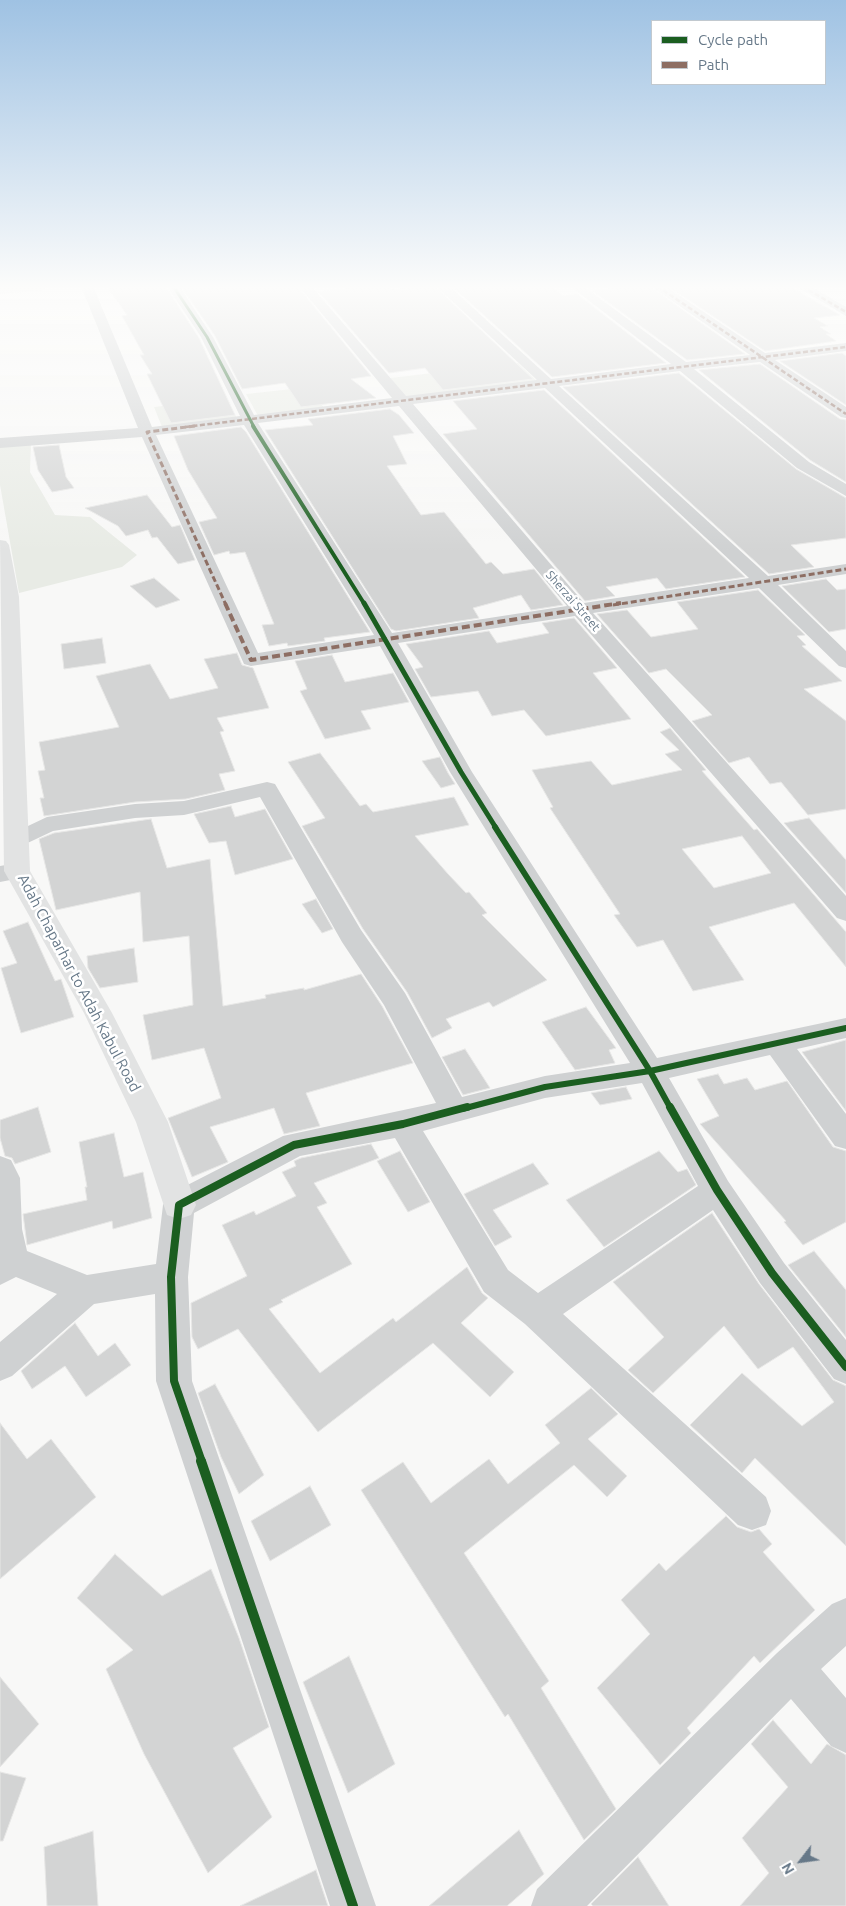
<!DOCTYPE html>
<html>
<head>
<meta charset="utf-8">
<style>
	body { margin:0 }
	#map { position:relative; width:846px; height:1906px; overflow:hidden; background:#f8f8f7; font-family:Ubuntu,sans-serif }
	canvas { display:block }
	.legend { position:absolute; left:651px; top:20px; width:175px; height:65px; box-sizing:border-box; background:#fff; border:1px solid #c2c9cf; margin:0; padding:6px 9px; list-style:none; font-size:15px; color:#667888 }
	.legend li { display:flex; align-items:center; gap:10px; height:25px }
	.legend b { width:25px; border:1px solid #c2c9cf }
	.north { position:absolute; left:776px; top:1836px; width:50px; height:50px; -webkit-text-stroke:4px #fff; paint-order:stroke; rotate:240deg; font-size:14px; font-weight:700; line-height:20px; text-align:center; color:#667888 }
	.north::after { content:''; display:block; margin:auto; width:18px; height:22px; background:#667888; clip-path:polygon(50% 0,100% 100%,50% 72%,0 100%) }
</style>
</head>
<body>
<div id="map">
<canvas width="846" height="1906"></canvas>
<ul class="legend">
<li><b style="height:6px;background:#1b5e20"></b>Cycle path</li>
<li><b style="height:6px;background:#8d6e63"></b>Path</li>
</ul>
<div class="north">N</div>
</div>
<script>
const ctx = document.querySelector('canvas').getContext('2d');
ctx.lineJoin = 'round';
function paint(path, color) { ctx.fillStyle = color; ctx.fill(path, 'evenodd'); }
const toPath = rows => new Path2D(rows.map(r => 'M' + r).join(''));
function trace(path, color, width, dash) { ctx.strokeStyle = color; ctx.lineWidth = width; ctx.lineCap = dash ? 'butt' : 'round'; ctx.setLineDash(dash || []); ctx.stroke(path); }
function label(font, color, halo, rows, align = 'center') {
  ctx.font = font + ' Ubuntu,sans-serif'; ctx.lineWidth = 5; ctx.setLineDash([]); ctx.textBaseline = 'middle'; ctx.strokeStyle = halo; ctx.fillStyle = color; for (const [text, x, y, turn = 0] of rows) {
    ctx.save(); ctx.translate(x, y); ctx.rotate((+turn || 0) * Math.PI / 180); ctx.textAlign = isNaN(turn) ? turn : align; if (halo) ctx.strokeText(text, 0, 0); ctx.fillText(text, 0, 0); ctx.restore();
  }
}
const green = toPath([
	[518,363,538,382,406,398,390,378],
	[310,387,324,408,258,416,246,394],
	[226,398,237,418,162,427,154,407],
	[31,442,30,472,55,515,90,517,137,555,122,567,19,593,0,485,0,445]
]);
const building = toPath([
	[140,286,165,286,199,338,235,415,171,423,147,374,152,374,140,355,144,355,122,316,127,315,109,289,140,286],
	[181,286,219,286,222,289,250,286,297,286,371,376,351,379,376,398,301,407,285,383,242,389,215,336,181,286],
	[371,286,386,286,390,290,434,286,533,379,443,390,425,368,389,373,319,292,371,286],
	[452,286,550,286,563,296,577,294,666,363,552,377,452,286],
	[631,286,649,286,745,354,687,360,593,291,631,286],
	[668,286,788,286,840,315,814,318,828,326,820,327,831,334,826,334,836,341,765,351,668,286],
	[842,353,846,356,846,405,780,361,842,353],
	[760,364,840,419,846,420,846,482,810,460,699,370,760,364],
	[679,373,796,469,846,498,846,538,791,545,814,567,769,574,563,387,679,373],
	[544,390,745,577,666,589,657,578,606,587,615,596,585,601,443,434,477,429,453,401,544,390],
	[390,409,399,415,414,433,393,436,407,464,387,466,421,515,444,512,486,564,491,562,503,574,534,569,563,605,531,610,521,595,473,608,479,618,396,631,391,629,265,430,313,425,308,419,390,409],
	[241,427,246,432,370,632,324,638,325,641,288,646,287,643,269,646,262,625,274,624,245,552,230,554,229,551,214,555,199,522,217,518,188,470,174,436,241,427],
	[59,445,66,477,74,488,52,492,38,470,33,447,59,445],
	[147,495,172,527,180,525,195,560,178,564,157,537,152,538,148,530,126,536,118,526,85,508,147,495],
	[154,578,180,600,156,608,130,586,154,578],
	[826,579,837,590,846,589,846,629,829,632,782,586,826,579],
	[758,590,805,635,797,636,806,645,802,646,842,681,804,689,846,721,846,809,808,815,781,782,770,784,749,757,729,763,692,721,712,715,666,669,649,673,597,614,627,610,651,637,698,629,677,602,758,590],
	[574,618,617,668,593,673,631,719,546,736,524,710,492,716,478,691,431,697,415,669,423,667,406,644,489,631,497,643,549,633,542,623,574,618],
	[102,638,106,663,64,669,61,644,102,638],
	[237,653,242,665,253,668,269,708,217,718,224,731,220,732,235,771,219,774,225,790,186,799,135,802,44,816,40,798,44,798,38,771,45,770,39,742,119,727,96,676,150,664,170,699,218,688,204,659,237,653],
	[332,655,345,682,393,673,409,702,361,711,371,729,325,739,300,691,307,689,295,661,332,655],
	[670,728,706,770,702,771,754,830,757,829,846,932,846,967,794,903,709,927,744,980,693,991,663,940,637,947,614,915,620,914,550,808,553,807,532,770,591,761,612,785,682,770,665,754,679,750,660,732,670,728],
	[742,836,771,873,714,888,682,849,742,836],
	[320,753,360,806,366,804,373,812,454,797,469,825,415,836,448,874,466,893,469,892,487,913,482,915,547,980,493,1007,489,1002,446,1019,452,1028,432,1038,407,992,363,929,302,826,325,818,288,762,320,753],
	[440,757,448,773,455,784,441,788,422,761,440,757],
	[231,806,235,817,265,809,293,859,235,875,226,841,209,843,194,814,231,806],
	[809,818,846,860,846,893,784,823,809,818],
	[151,819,167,868,210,859,223,1006,266,998,265,995,304,988,304,990,361,974,382,1006,413,1063,306,1093,320,1126,284,1134,274,1108,210,1127,228,1162,192,1177,168,1118,221,1098,204,1048,152,1060,143,1015,193,1005,189,936,143,942,140,892,56,910,39,839,54,833,151,819],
	[316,899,333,929,322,933,302,904,316,899],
	[28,922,55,981,61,979,74,1017,21,1033,1,968,17,963,3,931,28,922],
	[134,948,138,982,100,988,88,968,87,956,134,948],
	[586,1007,616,1048,609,1050,615,1063,575,1070,542,1022,586,1007],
	[846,1040,846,1111,802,1052,846,1040],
	[465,1049,490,1088,463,1095,442,1057,465,1049],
	[718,1074,724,1084,747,1078,755,1090,787,1081,833,1147,846,1151,846,1222,803,1245,784,1222,786,1221,700,1124,719,1116,697,1079,718,1074],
	[626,1087,632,1099,600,1105,591,1093,626,1087],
	[38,1107,51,1152,15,1164,12,1158,5,1156,0,1138,0,1120,38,1107],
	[114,1133,124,1177,143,1172,152,1218,113,1229,112,1221,27,1245,23,1214,87,1200,85,1187,87,1187,79,1142,114,1133],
	[371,1144,379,1158,314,1183,327,1203,317,1207,352,1264,281,1300,283,1302,269,1309,320,1373,393,1318,396,1322,467,1267,482,1293,488,1298,461,1323,514,1372,490,1397,433,1343,318,1432,238,1329,198,1349,192,1337,191,1303,247,1276,222,1225,254,1211,256,1215,296,1196,282,1172,296,1166,294,1161,301,1158,371,1144],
	[400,1151,430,1202,408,1212,377,1161,400,1151],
	[659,1151,678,1172,687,1169,696,1185,604,1247,566,1200,659,1151],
	[533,1163,549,1184,493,1210,512,1237,495,1246,464,1194,533,1163],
	[712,1213,759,1284,833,1380,846,1386,846,1546,755,1458,742,1473,690,1425,742,1373,802,1426,834,1402,793,1347,758,1369,724,1326,653,1393,628,1370,664,1337,613,1282,712,1213],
	[814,1251,846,1290,846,1337,788,1265,814,1251],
	[75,1323,98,1356,115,1343,131,1365,86,1397,65,1366,32,1389,21,1371,75,1323],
	[215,1384,264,1475,239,1494,221,1457,198,1393,215,1384],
	[591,1388,618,1414,588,1439,627,1476,607,1497,574,1465,464,1553,549,1681,541,1688,616,1809,584,1840,508,1714,505,1717,361,1490,403,1462,431,1503,489,1459,508,1484,560,1443,545,1425,591,1388],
	[0,1423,27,1459,51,1439,96,1497,0,1579,0,1423],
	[310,1486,331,1525,270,1561,251,1521,310,1486],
	[726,1516,737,1527,751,1532,759,1529,772,1544,763,1552,815,1610,760,1663,754,1656,687,1728,691,1733,660,1765,597,1688,650,1634,621,1600,659,1563,666,1571,726,1516],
	[115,1554,162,1596,211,1569,239,1638,269,1727,233,1748,272,1817,208,1873,144,1754,106,1669,133,1650,77,1598,115,1554],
	[349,1656,395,1764,348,1793,303,1682,349,1656],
	[0,1677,39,1724,0,1767,0,1677],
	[773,1720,811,1764,827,1744,846,1755,846,1906,740,1906,769,1873,742,1838,788,1787,751,1744,773,1720],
	[0,1772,26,1778,3,1841,0,1841,0,1772],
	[519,1830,544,1874,507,1906,429,1906,519,1830],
	[93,1831,98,1906,47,1906,44,1847,93,1831],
	[638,1857,669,1906,593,1906,591,1904,638,1857],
	[316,1870,328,1906,240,1906,316,1870]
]);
const minor = toPath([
	[81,286,93,286,152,427,240,416,201,337,167,286,179,286,213,337,254,415,392,398,299,286,311,286,406,396,537,380,436,286,449,286,551,379,671,364,570,286,583,286,686,362,750,355,651,286,665,286,765,353,846,343,846,351,775,360,846,407,846,418,841,417,760,362,694,369,809,462,846,484,846,496,797,468,680,371,559,386,768,576,846,564,846,574,778,585,846,651,846,668,839,666,759,588,593,613,846,896,846,921,837,918,575,616,398,643,472,772,657,1058,846,1018,846,1038,797,1049,846,1114,846,1149,835,1146,770,1055,669,1078,728,1181,784,1263,846,1340,846,1384,834,1379,760,1283,713,1210,563,1314,766,1497,771,1511,766,1525,752,1530,738,1525,525,1324,484,1292,395,1138,300,1156,194,1213,188,1277,192,1381,376,1906,330,1906,156,1381,155,1294,94,1304,12,1376,0,1381,0,1342,57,1294,16,1277,0,1285,0,1156,11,1160,20,1178,22,1229,27,1251,87,1275,156,1264,163,1205,168,1195,283,1136,436,1103,384,1005,342,942,260,797,184,815,135,818,53,831,17,848,9,845,5,840,9,835,47,817,135,804,184,801,267,782,275,784,361,930,405,993,462,1097,545,1076,630,1063,450,772,380,646,251,666,244,664,142,437,0,448,0,438,138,428,81,286],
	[545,388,749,578,584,603,413,404,545,388],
	[399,406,567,606,392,633,258,423,399,406],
	[244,425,374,635,258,653,156,435,244,425],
	[642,1083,698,1186,538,1293,508,1270,423,1131,545,1098,642,1083],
	[796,286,810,286,846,307,846,316,796,286],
	[17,863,26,865,29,871,26,877,0,882,0,866,17,863],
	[846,1598,846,1646,821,1669,846,1698,846,1753,831,1746,791,1699,587,1906,531,1906,537,1889,777,1653,832,1604,846,1598]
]);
const major = toPath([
	[0,286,49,286,43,290,0,294,0,286],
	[0,540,6,541,9,545,19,597,30,871,112,1013,168,1122,196,1205,191,1215,179,1219,167,1215,136,1122,84,1013,4,871,0,540]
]);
const quietFar2 = toPath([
	[657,286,846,414],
	[802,286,846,312],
	[185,427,846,347]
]);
const quietFar1 = toPath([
	[195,426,147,432,226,605],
	[613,605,846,569]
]);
const quiet = toPath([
	[225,603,251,660,621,603]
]);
const cyclewayFar5 = toPath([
	[173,286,207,337,254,427]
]);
const cyclewayFar4 = toPath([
	[253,426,365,605]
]);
const cyclewayFar3 = toPath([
	[364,603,461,772,496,828]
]);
const cyclewayFar2 = toPath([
	[495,827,650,1071,671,1109],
	[462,1109,545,1087,650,1071,846,1028]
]);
const cyclewayFar1 = toPath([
	[670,1107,717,1190,772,1273,846,1367],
	[202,1462,174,1381,171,1277,179,1205,294,1145,403,1124,467,1107]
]);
const cycleway = toPath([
	[201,1461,353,1906]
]);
const farStreetnames = [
	["Sherzai Street",573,601,49]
];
const streetNames = [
	["Adah Chaparhar to Adah Kabul Road",79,983,62]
];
paint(green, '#e8ebe5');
paint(building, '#d3d4d4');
trace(building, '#e7e7e6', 1);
paint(minor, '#cfd1d2');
paint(major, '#e2e3e3');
trace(quietFar2, '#8d6e63', 2.5, [5, 2.5]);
trace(quietFar1, '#8d6e63', 3, [6, 3]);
trace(quiet, '#8d6e63', 4, [8, 4]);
trace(cyclewayFar5, '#1b5e20', 3);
trace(cyclewayFar4, '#1b5e20', 4);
trace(cyclewayFar3, '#1b5e20', 5);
trace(cyclewayFar2, '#1b5e20', 6);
trace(cyclewayFar1, '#1b5e20', 8);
trace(cycleway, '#1b5e20', 10);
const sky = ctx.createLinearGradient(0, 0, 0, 553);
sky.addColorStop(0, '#9fc2e3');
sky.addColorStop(0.52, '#fcfcfb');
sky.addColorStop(1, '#fcfcfb00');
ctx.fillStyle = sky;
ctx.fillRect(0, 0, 846, 553);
label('12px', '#667888', '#fff', farStreetnames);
label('15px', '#667888', '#fff', streetNames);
</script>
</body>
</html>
